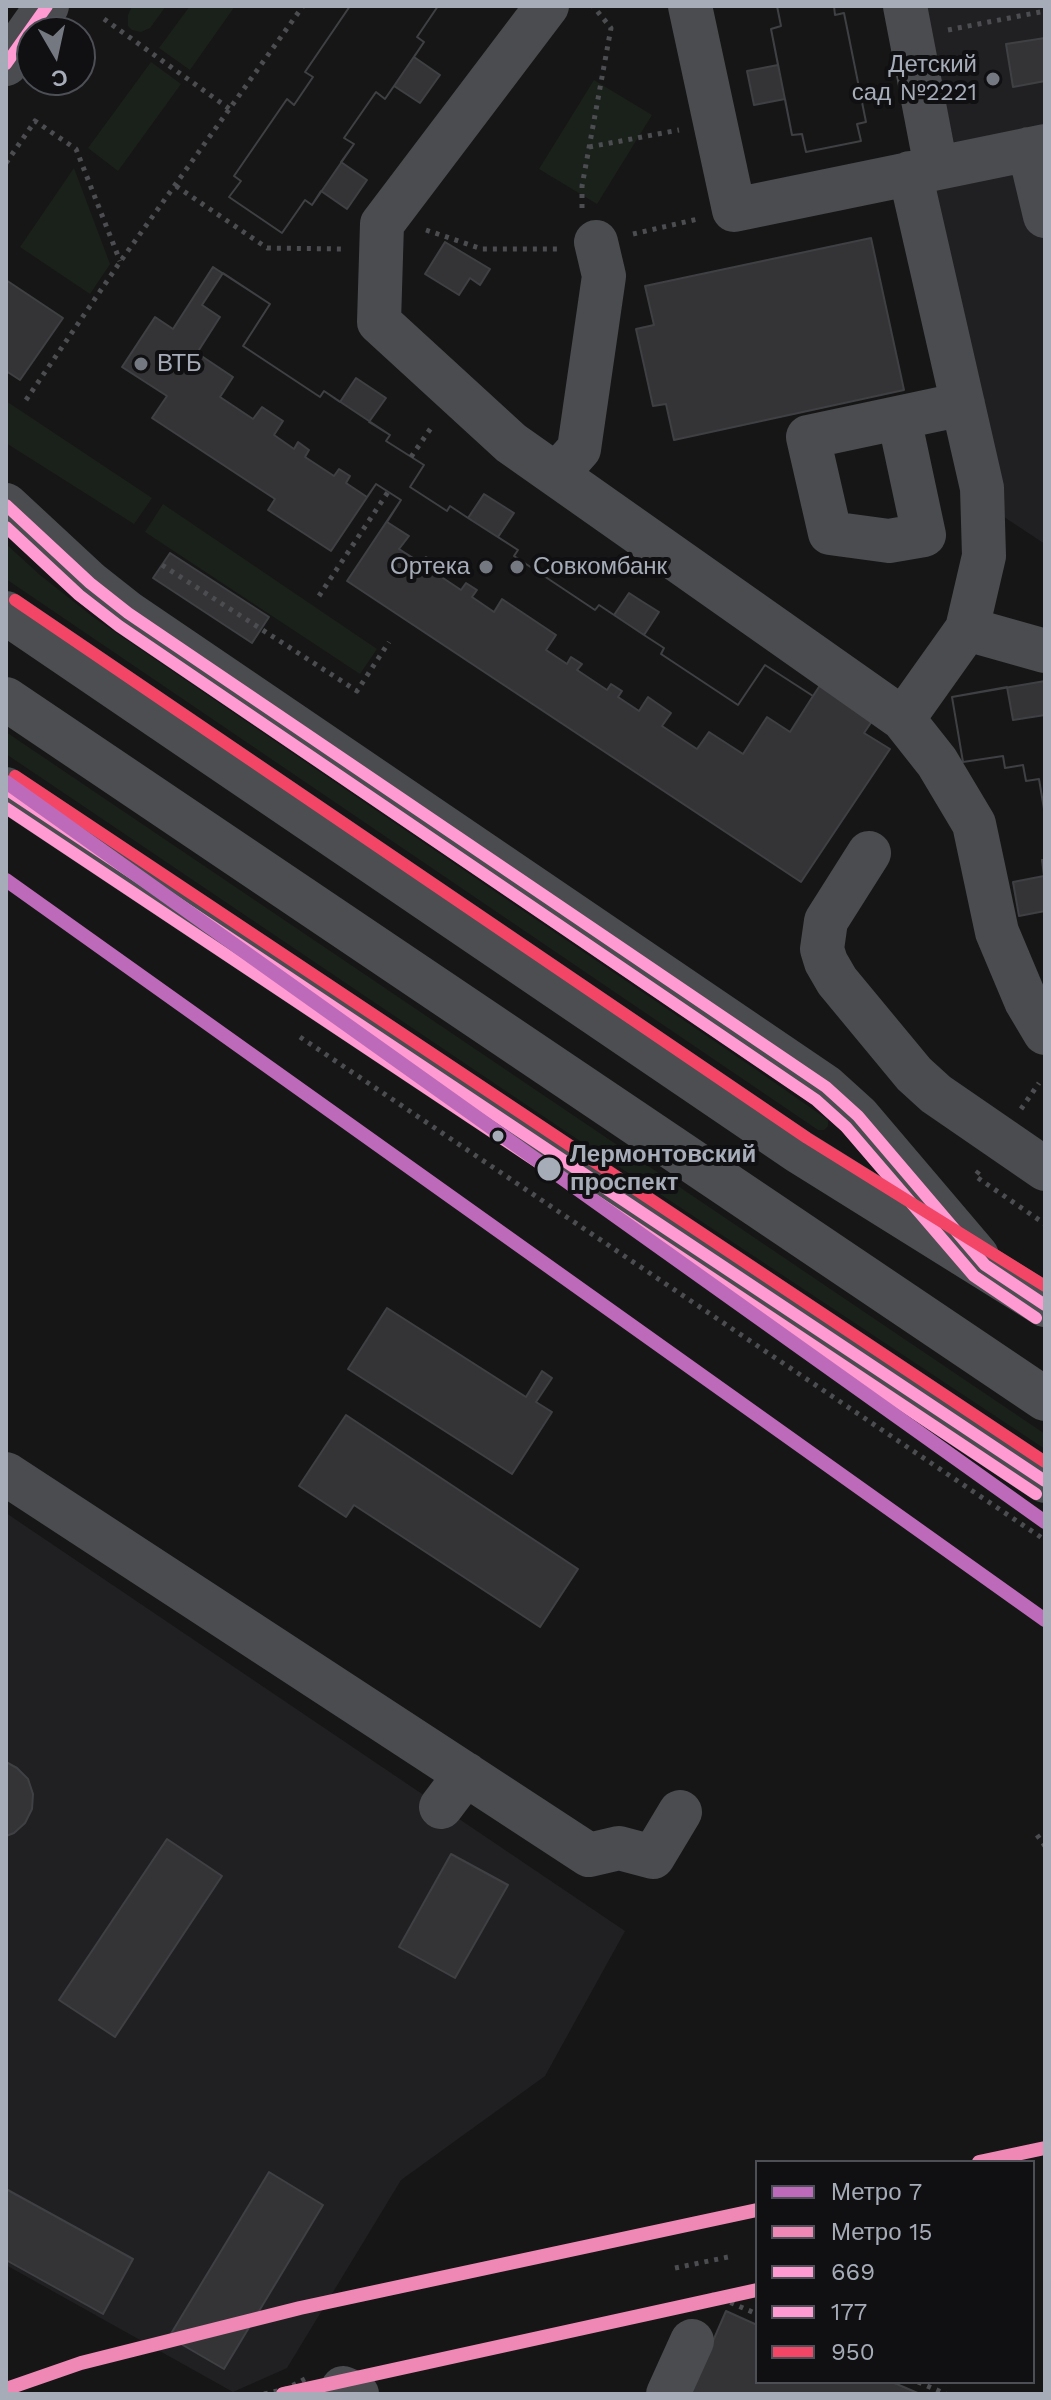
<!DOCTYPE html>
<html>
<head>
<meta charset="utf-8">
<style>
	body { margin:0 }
	#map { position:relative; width:1051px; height:2400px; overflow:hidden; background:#161616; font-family:"Work Sans",sans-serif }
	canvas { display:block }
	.frame { position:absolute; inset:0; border:8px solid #a6adb9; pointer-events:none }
	.legend { position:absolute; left:755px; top:2160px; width:280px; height:224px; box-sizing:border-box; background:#101012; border:2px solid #4c4f55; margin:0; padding:10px 14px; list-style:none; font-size:24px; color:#a6adb9 }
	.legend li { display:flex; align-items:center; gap:16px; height:40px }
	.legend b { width:40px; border:2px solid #4c4f55 }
	.north { position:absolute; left:16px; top:16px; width:80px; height:80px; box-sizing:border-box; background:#101012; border:2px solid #4c4f55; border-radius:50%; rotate:171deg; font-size:22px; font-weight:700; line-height:32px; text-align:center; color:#a6adb9 }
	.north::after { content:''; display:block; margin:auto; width:28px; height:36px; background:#747880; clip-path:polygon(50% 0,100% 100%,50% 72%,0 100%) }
</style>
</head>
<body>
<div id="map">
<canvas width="1051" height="2400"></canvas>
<div class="frame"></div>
<ul class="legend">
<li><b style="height:10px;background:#be6aba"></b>Метро 7</li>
<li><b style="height:10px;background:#f088b6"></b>Метро 15</li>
<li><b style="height:10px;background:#ff9ad2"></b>669</li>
<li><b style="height:10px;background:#ff9ad2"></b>177</li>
<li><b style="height:10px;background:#f34667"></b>950</li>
</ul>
<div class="north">С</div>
</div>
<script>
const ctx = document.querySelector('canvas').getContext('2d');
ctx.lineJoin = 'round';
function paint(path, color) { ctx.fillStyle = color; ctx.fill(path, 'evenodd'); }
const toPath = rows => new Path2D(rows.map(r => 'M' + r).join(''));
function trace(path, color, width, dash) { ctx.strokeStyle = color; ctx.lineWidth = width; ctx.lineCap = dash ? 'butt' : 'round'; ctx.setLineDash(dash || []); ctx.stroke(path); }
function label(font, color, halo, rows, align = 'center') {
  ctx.font = font + ' "Work Sans",sans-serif'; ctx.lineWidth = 8; ctx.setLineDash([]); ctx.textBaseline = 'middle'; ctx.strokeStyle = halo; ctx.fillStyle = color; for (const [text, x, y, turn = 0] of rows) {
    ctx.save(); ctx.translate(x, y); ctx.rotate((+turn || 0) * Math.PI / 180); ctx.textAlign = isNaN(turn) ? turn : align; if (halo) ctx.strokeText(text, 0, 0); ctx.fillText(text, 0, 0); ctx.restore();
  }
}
const built = toPath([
	[924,6,1045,6,1045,125,954,143],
	[1045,166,1045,544,1004,517,933,189],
	[6,1513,625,1931,545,2076,401,2180,287,2368,233,2392,6,2265]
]);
const green = toPath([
	[132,6,166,6,150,28,141,32,132,30,128,26,128,15],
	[190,6,235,6,190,70,159,48],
	[151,62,181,84,118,171,88,148],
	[594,80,652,115,597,204,539,169],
	[74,168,110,264,90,294,20,247],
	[6,401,152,498,134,524,6,443],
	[163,504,377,649,360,674,145,532],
	[6,544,40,575,93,617,758,1071,828,1120,828,1126,824,1130,818,1130,6,579],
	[6,732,1045,1434,1045,1449,580,1141,6,754]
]);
const building = toPath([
	[350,6,438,6,417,37,424,42,394,86,385,99,376,92,344,138,354,144,312,205,305,200,282,233,229,197,241,181,234,176,287,99,294,105,313,77,305,72,350,6],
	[350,6,438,6,417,37,424,42,414,57,440,75,420,103,394,86,385,99,376,92,344,138,354,144,341,162,367,180,347,209,321,191,312,205,305,200,282,233,229,197,241,181,234,176,287,99,294,105,313,77,305,72,350,6],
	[777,6,834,6,835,15,844,13,866,122,857,124,861,141,806,152,802,134,792,135,785,99,754,105,747,71,778,65,771,29,781,26,777,6],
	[777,6,834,6,835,15,844,13,866,122,857,124,861,141,806,152,802,134,792,135,771,29,781,26,777,6],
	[1045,38,1045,81,1013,87,1006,44,1045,38],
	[871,238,904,390,674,440,666,404,653,406,636,329,654,325,645,286,871,238],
	[445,242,490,269,480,285,470,278,459,295,425,274,445,242],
	[213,267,270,304,243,346,320,397,324,391,340,402,356,378,386,398,369,422,390,435,386,441,424,465,410,487,447,511,450,506,468,518,484,494,514,513,498,537,518,550,514,556,595,610,599,605,614,615,629,593,643,602,659,612,644,635,664,648,661,654,738,705,765,665,813,696,834,664,887,699,864,733,890,749,801,882,347,581,401,500,376,484,331,551,268,510,275,499,152,418,167,396,122,367,155,317,173,329,213,267],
	[223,273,270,304,243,346,320,397,324,391,390,435,386,441,424,465,410,487,447,511,450,506,468,518,518,550,514,556,595,610,599,605,644,635,664,648,661,654,738,705,765,665,813,696,790,732,767,717,743,754,709,732,697,749,662,726,671,713,648,697,639,711,618,697,622,691,611,684,607,690,577,670,582,664,571,657,567,664,546,650,556,635,502,599,494,612,472,597,477,590,466,583,461,590,431,570,436,563,426,557,421,563,399,549,409,536,387,522,401,500,376,484,367,497,346,483,350,476,339,469,334,476,305,457,309,450,298,442,294,449,274,435,283,421,262,407,253,419,220,397,233,377,197,353,220,317,202,305,223,273],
	[6,280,63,318,20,380,6,371,6,280],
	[170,553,269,617,252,643,153,578,170,553],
	[1045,681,1045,815,1039,779,1026,781,1023,765,1005,768,1003,756,963,762,952,697,1045,681],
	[1007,687,1013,720,1045,715,1045,815,1039,779,1026,781,1023,765,1005,768,1003,756,963,762,952,697,1007,687],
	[1042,860,1045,860,1045,911,1019,916,1013,882,1044,876,1042,860],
	[387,1308,526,1397,542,1371,552,1378,536,1402,552,1412,512,1474,348,1369,387,1308],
	[346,1415,578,1569,540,1627,354,1505,346,1517,299,1486,346,1415],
	[6,1762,17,1768,28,1779,33,1794,32,1809,25,1823,14,1833,6,1836,6,1762],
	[167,1839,222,1876,115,2037,59,2000,167,1839],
	[451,1854,508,1885,455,1978,399,1947,451,1854],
	[269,2172,323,2205,224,2369,169,2337,269,2172],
	[6,2189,133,2259,103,2314,6,2260,6,2189],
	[726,2311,757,2325,757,2382,892,2382,920,2394,690,2394,726,2311]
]);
const path = toPath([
	[104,19,231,110],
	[948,30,1045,11],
	[589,147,679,130],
	[6,163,35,121,76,149,120,261],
	[176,186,267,248,344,249],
	[582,208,582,186,611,28,593,6],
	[426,230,482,249,557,249],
	[633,234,698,219],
	[26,400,120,262,303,6],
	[411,457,433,425],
	[162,565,357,691,389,642],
	[319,596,388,492],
	[300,1037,1045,1540],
	[1021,1109,1039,1083],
	[979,1171,975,1176,1045,1224],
	[1037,1835,1045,1846],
	[675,2268,733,2256],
	[708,2305,713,2295,757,2314],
	[918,2382,946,2394],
	[264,2394,286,2389,305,2379]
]);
const minor = toPath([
	[547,6,382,224,379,322,511,443,903,719],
	[690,6,734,210,1045,146],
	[905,6,936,167],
	[6,64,47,6],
	[1029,149,1045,216],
	[910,173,982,488,984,556,967,629],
	[899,418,924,535,889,541,830,533,808,437,963,404],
	[557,474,579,449,604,276,596,242],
	[6,505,90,583,128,613,826,1087,858,1116,977,1256],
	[1045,651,967,629,903,719,937,762,974,824,997,932,1026,1001,1045,1033],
	[6,789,1045,1481],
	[869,853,826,921,822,949,826,962,837,981,914,1074,936,1094,1045,1169],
	[6,1474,589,1855,619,1848,653,1857,680,1812],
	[441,1807,466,1774],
	[343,2388,357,2394],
	[668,2394,692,2341]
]);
const major = toPath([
	[6,613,798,1151,1045,1305],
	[6,699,1045,1399]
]);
const bus1 = toPath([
	[6,64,47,6],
	[6,505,90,583,128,613,826,1087,858,1116,985,1265,1045,1305],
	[6,789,1045,1481]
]);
const bus2 = toPath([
	[6,527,79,595,119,626,816,1100,846,1127,974,1276,1036,1318],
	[6,808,1036,1494]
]);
const bus3 = toPath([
	[15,600,807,1138,1045,1286],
	[15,776,1045,1462]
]);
const metro1 = toPath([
	[6,782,1045,1522],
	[6,880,1045,1620]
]);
const metro2 = toPath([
	[979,2162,1045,2148],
	[6,2389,81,2363,300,2308,757,2210],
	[283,2394,757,2290]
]);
const markers = [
	[993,79,8,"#747880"],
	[141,364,8,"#747880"],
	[486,567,8,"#747880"],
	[517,567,8,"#747880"],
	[498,1136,7,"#a6adb9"],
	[549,1169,13,"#a6adb9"]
];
const poiNames = [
	["Детский",977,65],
	["сад №2221",977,93],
	["ВТБ",157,364,"left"],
	["Ортека",470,567],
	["Совкомбанк",533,567,"left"]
];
const stopNames = [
	["Лермонтовский",570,1155],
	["проспект",570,1183]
];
paint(built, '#202023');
paint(green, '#1a211a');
paint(building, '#343436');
trace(building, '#3f4043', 2);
trace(path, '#4c4d51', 5, [4, 6]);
trace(minor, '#4a4c4f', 44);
trace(major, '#4d4e51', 44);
trace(bus1, '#ff9ad2', 12);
trace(bus2, '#ff9ad2', 12);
trace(bus3, '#f34667', 12);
trace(metro1, '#be6aba', 14);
trace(metro2, '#f088b6', 14);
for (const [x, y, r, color] of markers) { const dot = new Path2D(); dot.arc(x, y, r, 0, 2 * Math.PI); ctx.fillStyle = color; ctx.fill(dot); trace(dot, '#101012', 3); }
label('24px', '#a6adb9', '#101012', poiNames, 'right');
label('bold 24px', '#a6adb9', '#101012', stopNames, 'left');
</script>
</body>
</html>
